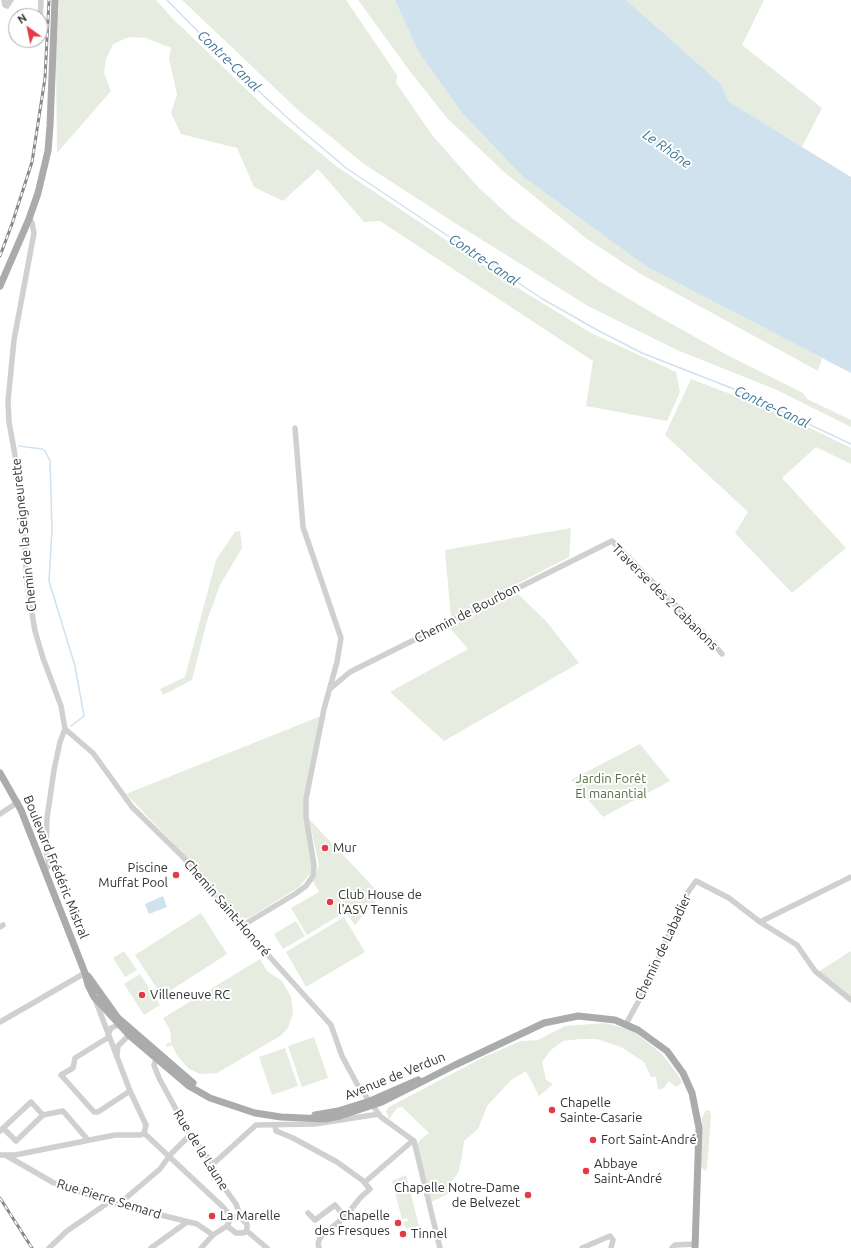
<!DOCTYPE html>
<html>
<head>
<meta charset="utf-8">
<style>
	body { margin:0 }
	#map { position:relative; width:851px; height:1248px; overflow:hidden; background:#fff; font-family:Ubuntu,sans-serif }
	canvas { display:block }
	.north { position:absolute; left:8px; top:8px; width:40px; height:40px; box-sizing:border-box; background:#fff; border:1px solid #adadad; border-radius:50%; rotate:327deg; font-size:11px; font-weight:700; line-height:16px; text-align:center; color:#333 }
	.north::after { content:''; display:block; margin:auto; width:14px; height:18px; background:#e63946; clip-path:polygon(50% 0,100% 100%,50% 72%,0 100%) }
</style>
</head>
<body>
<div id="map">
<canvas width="851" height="1248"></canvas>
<div class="north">N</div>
</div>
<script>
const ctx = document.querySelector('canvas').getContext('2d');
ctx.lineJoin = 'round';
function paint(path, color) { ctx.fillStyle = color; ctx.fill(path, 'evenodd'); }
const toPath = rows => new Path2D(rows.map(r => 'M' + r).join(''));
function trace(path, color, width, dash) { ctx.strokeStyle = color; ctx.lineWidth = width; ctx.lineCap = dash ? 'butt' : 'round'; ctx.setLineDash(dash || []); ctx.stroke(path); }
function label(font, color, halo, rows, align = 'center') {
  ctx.font = font + ' Ubuntu,sans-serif'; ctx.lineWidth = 4; ctx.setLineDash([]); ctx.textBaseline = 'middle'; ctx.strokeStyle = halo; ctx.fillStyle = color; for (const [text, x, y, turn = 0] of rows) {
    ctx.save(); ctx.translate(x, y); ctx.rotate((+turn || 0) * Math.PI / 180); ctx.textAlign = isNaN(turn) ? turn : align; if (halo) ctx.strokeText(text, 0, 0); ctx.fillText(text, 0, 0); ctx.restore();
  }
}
const green = toPath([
	[59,0,156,0,172,18,268,110,336,166,510,283,591,333,676,372,680,392,667,421,586,406,593,361,380,221,364,222,318,169,283,201,254,187,237,148,181,134,171,113,177,94,169,59,171,48,146,38,129,37,113,44,106,59,104,73,111,91,57,153,56,58],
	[182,0,346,0,397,75,396,83,432,135,479,188,513,219,599,281,654,314,729,356,803,393,807,399,851,420,851,427,777,390,677,350,588,306,458,225,364,164,298,110],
	[358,0,395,0,418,51,462,113,522,176,647,267,822,358,818,371,639,273,587,239,504,172,447,118,409,70],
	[626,0,764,0,742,45,822,108,802,147,728,102,720,83],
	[691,379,775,411,851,448,851,464,816,447,782,478,846,548,792,593,735,533,748,512,665,435],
	[571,528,569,557,451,618,445,550],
	[240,531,242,548,220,585,207,621,192,680,163,695,160,689,185,677,216,560,235,532],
	[518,594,546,621,579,663,444,741,390,692,468,649,449,627],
	[321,716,303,809,312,857,312,866,310,874,299,887,249,918,244,919,240,918,192,863,126,794],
	[640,744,670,781,603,817,571,780],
	[309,819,381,895,355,925,345,912,307,935,291,908,319,892,313,881,319,865],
	[201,913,227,954,162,996,135,955],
	[344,917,365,952,306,987,286,952],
	[296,921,305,936,283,949,274,934],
	[124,951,137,970,125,977,113,958],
	[851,951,851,998,818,972],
	[260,959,267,971,282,981,291,997,293,1013,288,1028,280,1036,217,1073,200,1074,188,1068,177,1055,172,1045,167,1047,166,1044,171,1042,170,1030,163,1018],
	[140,974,160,1005,144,1015,124,984],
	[605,1023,632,1030,662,1054,678,1075,682,1083,676,1087,669,1081,664,1088,658,1090,656,1077,651,1077,644,1062,621,1047,597,1039,580,1039,563,1041,551,1050,542,1062,546,1080,553,1084,539,1096,526,1071,511,1080,487,1106,478,1129,464,1141,461,1162,458,1173,450,1183,452,1192,431,1202,416,1149,419,1141,429,1133,402,1107,397,1108,389,1119,386,1111,389,1107,484,1057,521,1041,538,1040,565,1026],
	[314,1037,328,1078,302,1087,288,1046],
	[285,1048,298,1086,272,1095,259,1057],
	[706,1110,710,1111,711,1115,707,1168,705,1171,701,1167,702,1118],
	[406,1175,419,1226,406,1229,403,1222,408,1221,407,1218,402,1219,392,1181]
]);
const water = toPath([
	[395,0,626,0,720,83,729,102,851,177,851,373,647,267,522,176,462,113,418,51],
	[163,896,167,907,149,914,145,904]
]);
const stream = toPath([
	[167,0,235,69,293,123,346,168,541,298,599,331,642,353,739,391,851,444],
	[19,446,42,449,45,451,50,461,52,529,49,581,75,666,84,716,71,726]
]);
const minorTunnel = toPath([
	[42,28,49,33]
]);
const minor = toPath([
	[4,0,5,5,7,6,11,0],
	[41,0,40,24,42,28],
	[29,219,32,223,34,233,14,340,8,401,9,422,22,494,27,584,35,631,43,658,61,706,65,729,60,742,54,770,47,818,46,850,49,865,45,870],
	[331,688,350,672,612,541,712,642,722,654],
	[65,729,93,753,132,807,183,857,242,926,331,1025,342,1056,357,1084,381,1117,414,1141,440,1248],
	[0,814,18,802],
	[760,922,797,945,815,971,851,1000],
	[242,926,295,894,306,886,313,876,314,865,306,817,306,799,324,709,337,662,341,638,303,527,295,428],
	[0,927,3,925],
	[95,999,130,1091,146,1125,144,1133],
	[0,1022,85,973],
	[626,1024,642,995,686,895,696,881,729,898,760,922,851,877],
	[108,1035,111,1028,118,1025,122,1025],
	[109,1037,75,1058,73,1068,61,1075,94,1112,98,1112,130,1091],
	[117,1055,118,1046,129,1035,129,1032],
	[156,1059,154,1065,159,1078,190,1135,213,1164,216,1176,236,1204,242,1219],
	[275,1126,276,1131,293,1138,337,1162,362,1180,370,1189,360,1198,345,1217,321,1236,318,1243,319,1248],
	[3,1128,16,1141,43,1115],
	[0,1131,31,1102,43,1115,63,1111,88,1140],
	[144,1133,223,1207,232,1218],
	[0,1155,15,1155,115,1135,141,1135,144,1133],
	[7,1156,54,1183,109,1202,197,1224,213,1235],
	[213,1164,256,1125,315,1124,379,1114],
	[365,1182,410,1143],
	[119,1204,160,1169,170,1155,190,1135],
	[308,1213,315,1220,335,1205,345,1217],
	[235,1217,242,1219,247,1224,247,1231,243,1233,236,1233,227,1226,230,1220,235,1217],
	[247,1231,267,1248],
	[49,1248,67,1231,109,1202],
	[151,1248,187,1222],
	[201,1248,213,1235,227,1226],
	[582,1248,610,1236,613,1240,611,1248],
	[672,1248,675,1245,695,1244]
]);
const major = toPath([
	[0,286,29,219,38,193,48,151,50,126,55,0],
	[0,773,21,810,85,973,88,985,94,997,129,1035,189,1086,210,1098,255,1113,281,1117,325,1119,340,1116,382,1102,455,1065,544,1023,578,1016,615,1020,638,1030,667,1051,683,1073,692,1093,699,1128,695,1248],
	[88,976,118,1018,193,1083],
	[315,1115,338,1111,370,1101,418,1080]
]);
const rail = toPath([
	[0,256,12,224,32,162,45,78,49,0],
	[0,1198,32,1248]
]);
const markers = [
	[325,848,4,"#e63946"],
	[176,875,4,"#e63946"],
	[330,902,4,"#e63946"],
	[142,995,4,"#e63946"],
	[552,1110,4,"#e63946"],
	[593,1140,4,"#e63946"],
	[586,1171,4,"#e63946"],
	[528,1195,4,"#e63946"],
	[212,1216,4,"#e63946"],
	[398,1223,4,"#e63946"],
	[403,1234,4,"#e63946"]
];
const streetNames = [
	["Chemin de la Seigneurette",24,535,-96],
	["Traverse des 2 Cabanons",665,597,45],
	["Chemin de Bourbon",467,613,-27],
	["Boulevard Frédéric Mistral",56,867,68],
	["Chemin Saint-Honoré",227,908,49],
	["Chemin de Labadier",663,947,-65],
	["Avenue de Verdun",395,1076,-22],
	["Rue de la Laune",201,1150,58],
	["Rue Pierre Semard",109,1199,17]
];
const parkNames = [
	["Jardin Forêt",611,779],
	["El manantial",611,794]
];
const poiNames = [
	["Mur",333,848],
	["Piscine",168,868,"right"],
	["Muffat Pool",168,883,"right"],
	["Club House de",338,895],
	["l'ASV Tennis",338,910],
	["Villeneuve RC",150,995],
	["Chapelle",560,1103],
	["Sainte-Casarie",560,1118],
	["Fort Saint-André",601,1140],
	["Abbaye",594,1164],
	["Saint-André",594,1179],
	["Chapelle Notre-Dame",520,1188,"right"],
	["de Belvezet",520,1203,"right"],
	["La Marelle",220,1216],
	["Chapelle",390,1216,"right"],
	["des Fresques",390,1231,"right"],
	["Tinnel",411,1234]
];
const waterNames = [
	["Contre-Canal",229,61,44],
	["Le Rhône",667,149,35],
	["Contre-Canal",484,260,34],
	["Contre-Canal",772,407,25]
];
paint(green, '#e6ecdf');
paint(water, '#cfe2ee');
trace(stream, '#cfe2ee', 1.5);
trace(minorTunnel, '#d6d6d6', 5.5, [5.5, 3]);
trace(minor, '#d0d0d0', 5.5);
trace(major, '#ababab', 7);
trace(rail, '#888', 3);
trace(rail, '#fff', 1.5, [4.5]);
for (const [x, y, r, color] of markers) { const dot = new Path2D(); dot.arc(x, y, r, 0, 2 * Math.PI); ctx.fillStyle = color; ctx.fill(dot); trace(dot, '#fff', 1.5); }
label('13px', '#333', '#fff', streetNames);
label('13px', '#56703f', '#fff', parkNames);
label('13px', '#333', '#fff', poiNames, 'left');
label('italic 14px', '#3f7597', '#fff', waterNames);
</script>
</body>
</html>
